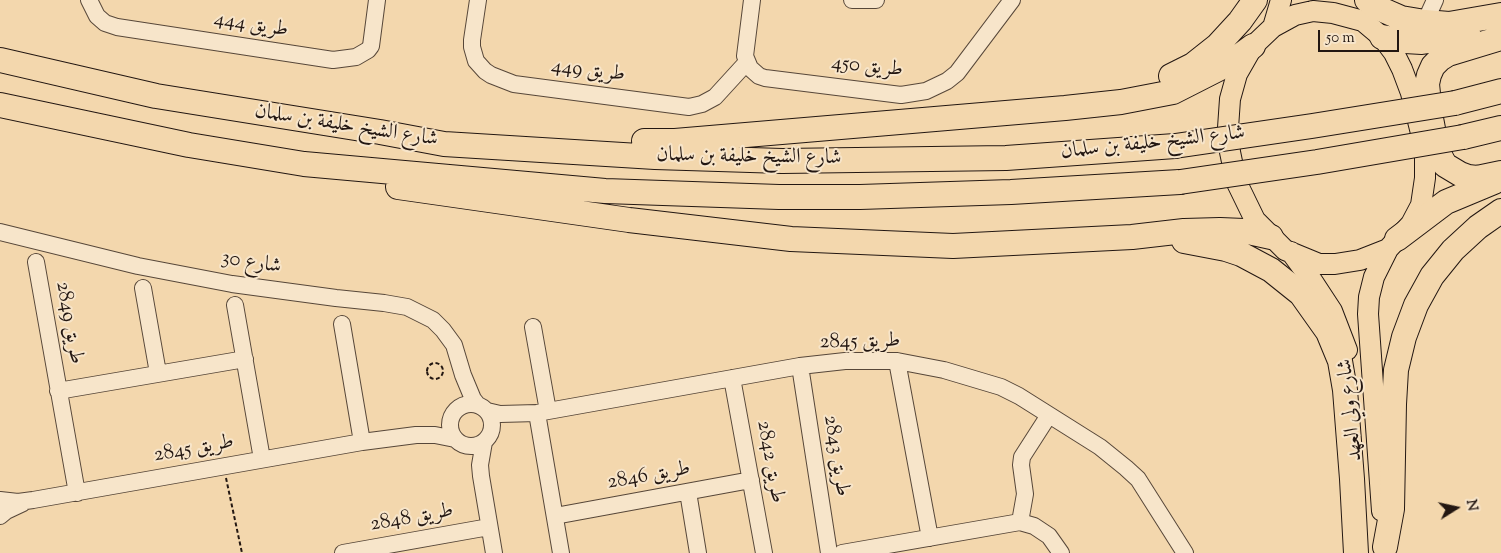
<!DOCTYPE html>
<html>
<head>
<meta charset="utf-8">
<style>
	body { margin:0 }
	#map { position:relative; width:1501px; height:553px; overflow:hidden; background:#f3d7ad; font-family:"Sorts Mill Goudy",serif }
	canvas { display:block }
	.north { position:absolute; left:1431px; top:483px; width:50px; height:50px; -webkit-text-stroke:4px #f7e5ca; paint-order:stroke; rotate:80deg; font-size:14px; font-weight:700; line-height:20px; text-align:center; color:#231712 }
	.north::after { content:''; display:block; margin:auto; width:18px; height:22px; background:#231712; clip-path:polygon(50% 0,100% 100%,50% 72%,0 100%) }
	.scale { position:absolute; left:1318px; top:30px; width:81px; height:22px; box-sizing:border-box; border:2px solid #231712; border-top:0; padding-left:6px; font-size:15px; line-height:18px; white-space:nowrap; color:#231712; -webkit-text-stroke:4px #f7e5ca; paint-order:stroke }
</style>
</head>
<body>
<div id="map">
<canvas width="1501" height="553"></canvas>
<div class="north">N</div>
<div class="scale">50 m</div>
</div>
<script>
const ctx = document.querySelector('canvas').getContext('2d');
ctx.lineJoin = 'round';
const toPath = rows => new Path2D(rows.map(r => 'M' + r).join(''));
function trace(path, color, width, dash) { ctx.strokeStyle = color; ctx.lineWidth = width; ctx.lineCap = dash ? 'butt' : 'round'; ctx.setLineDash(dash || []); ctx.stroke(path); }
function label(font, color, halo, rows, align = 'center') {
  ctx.font = font + ' "Sorts Mill Goudy",Amiri,serif'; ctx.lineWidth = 4; ctx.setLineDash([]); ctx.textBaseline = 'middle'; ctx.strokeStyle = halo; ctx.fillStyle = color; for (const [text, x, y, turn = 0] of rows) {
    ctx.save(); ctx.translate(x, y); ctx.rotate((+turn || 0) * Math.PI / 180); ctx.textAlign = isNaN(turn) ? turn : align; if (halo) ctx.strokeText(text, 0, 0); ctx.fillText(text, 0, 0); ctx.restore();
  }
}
const path = toPath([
	'427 371a8 8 0 1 1 16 0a8 8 0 1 1-16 0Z',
	[226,478,242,553]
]);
const minor = toPath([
	[89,0,97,16,105,23,117,27,333,60,356,57,368,50,371,46,377,0],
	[478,0,472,40,472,47,476,61,485,71,491,75,514,84,689,107,702,104,715,97,747,62],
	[752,0,745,56,750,68,759,76,765,78,901,95,926,91,947,81,957,73,1012,0],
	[852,0,876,0],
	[1425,22,1435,0],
	[0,232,138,266,232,284,336,298,384,303,407,307,433,320,443,330,454,345,463,375,473,399,477,404],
	[36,262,77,493],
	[143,288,158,373],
	[235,305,262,459],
	[342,324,362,442],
	[533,327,548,411],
	[897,361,930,538],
	[800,366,829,553],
	[732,378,764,553],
	[58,391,245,359],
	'450 425a21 21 0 1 1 42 0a21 21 0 1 1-42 0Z',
	[487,411,500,414,537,413,800,366,845,361,897,361,944,370,1001,387,1019,396,1100,447,1126,468,1138,479,1185,553],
	[537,413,561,553],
	[484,442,480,465,481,476,494,553],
	[688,492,698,553],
	[0,500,18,502,33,500,362,442,416,435,435,435,455,439],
	[0,516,6,511,23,503],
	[555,516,751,480],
	[1020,522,1025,494,1021,465,1022,457,1049,415],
	[343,553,489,527],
	[842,553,1020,522,1034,526,1049,536,1061,553]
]);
const major = toPath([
	[1313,11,1333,13,1363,21,1382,37,1394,53,1402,69,1411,93,1425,149,1425,178,1421,205,1411,224,1388,249,1360,260,1335,264,1319,264,1285,250,1255,220,1236,181,1230,152,1228,128,1230,99,1237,74,1253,46,1273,27,1295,15,1313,11],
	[1273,27,1281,0],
	[1291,252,1313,282,1332,311,1347,350],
	[1382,511,1368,314,1369,297,1374,277,1388,249]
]);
const highway = toPath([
	[1367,0,1376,7,1401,18,1425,22,1449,24,1501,15],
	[1382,37,1405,41,1422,42,1442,39,1468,33],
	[1501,38,1448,54,1440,59,1433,66,1429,75,1427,84,1430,113,1437,150,1445,165,1460,174,1468,177,1477,178,1501,173],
	[0,60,156,96,380,132,444,144,655,157,782,161,1006,158,1175,146],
	[1171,76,1193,65,1217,46,1240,21,1255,0],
	[1455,103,1501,91],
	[0,105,189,145,304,164,605,191,779,197,860,197,1011,192,1180,182],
	[1463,137,1501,128],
	[644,141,675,141,1065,108,1121,102,1173,92,1230,63,1253,46],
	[398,187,629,220,791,239,953,246,1132,237,1184,231,1220,230,1244,231,1271,237],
	[1397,239,1446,202,1494,182],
	[1184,241,1226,249,1241,254,1271,270,1301,294,1328,332,1340,361,1345,390,1352,479,1356,553],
	[1385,547,1392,509,1394,404,1396,370,1404,337,1416,305,1432,276,1453,250,1478,227,1501,211]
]);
const highwayBridge = toPath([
	[1175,146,1312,126,1455,103],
	[1180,182,1317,162,1463,137]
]);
const streetNames = [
	["طريق 444",251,26,9],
	["طريق 450",867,68,6],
	["طريق 449",588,72,7],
	["شارع الشيخ خليفة بن سلمان",346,127,9],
	["شارع الشيخ خليفة بن سلمان",1153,144,-6],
	["شارع الشيخ خليفة بن سلمان",749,158,1],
	["شارع 30",251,264,9],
	["طريق 2849",68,323,80],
	["طريق 2845",860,343,-1],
	["شارع ولي العهد",1352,410,-96],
	["طريق 2845",194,450,-10],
	["طريق 2843",835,456,81],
	["طريق 2842",769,462,80],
	["طريق 2846",649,477,-10],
	["طريق 2848",412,519,-10]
];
trace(minor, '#574739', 18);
trace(major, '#231712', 22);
trace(highway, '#231712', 26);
trace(path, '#231712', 2, [4, 2.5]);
trace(minor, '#f7e5ca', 16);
trace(major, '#f3d7ad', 20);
trace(highway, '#f3d7ad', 24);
trace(highwayBridge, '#231712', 26, []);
trace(highwayBridge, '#f3d7ad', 24);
label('21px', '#231712', '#f7e5ca', streetNames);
</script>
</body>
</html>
